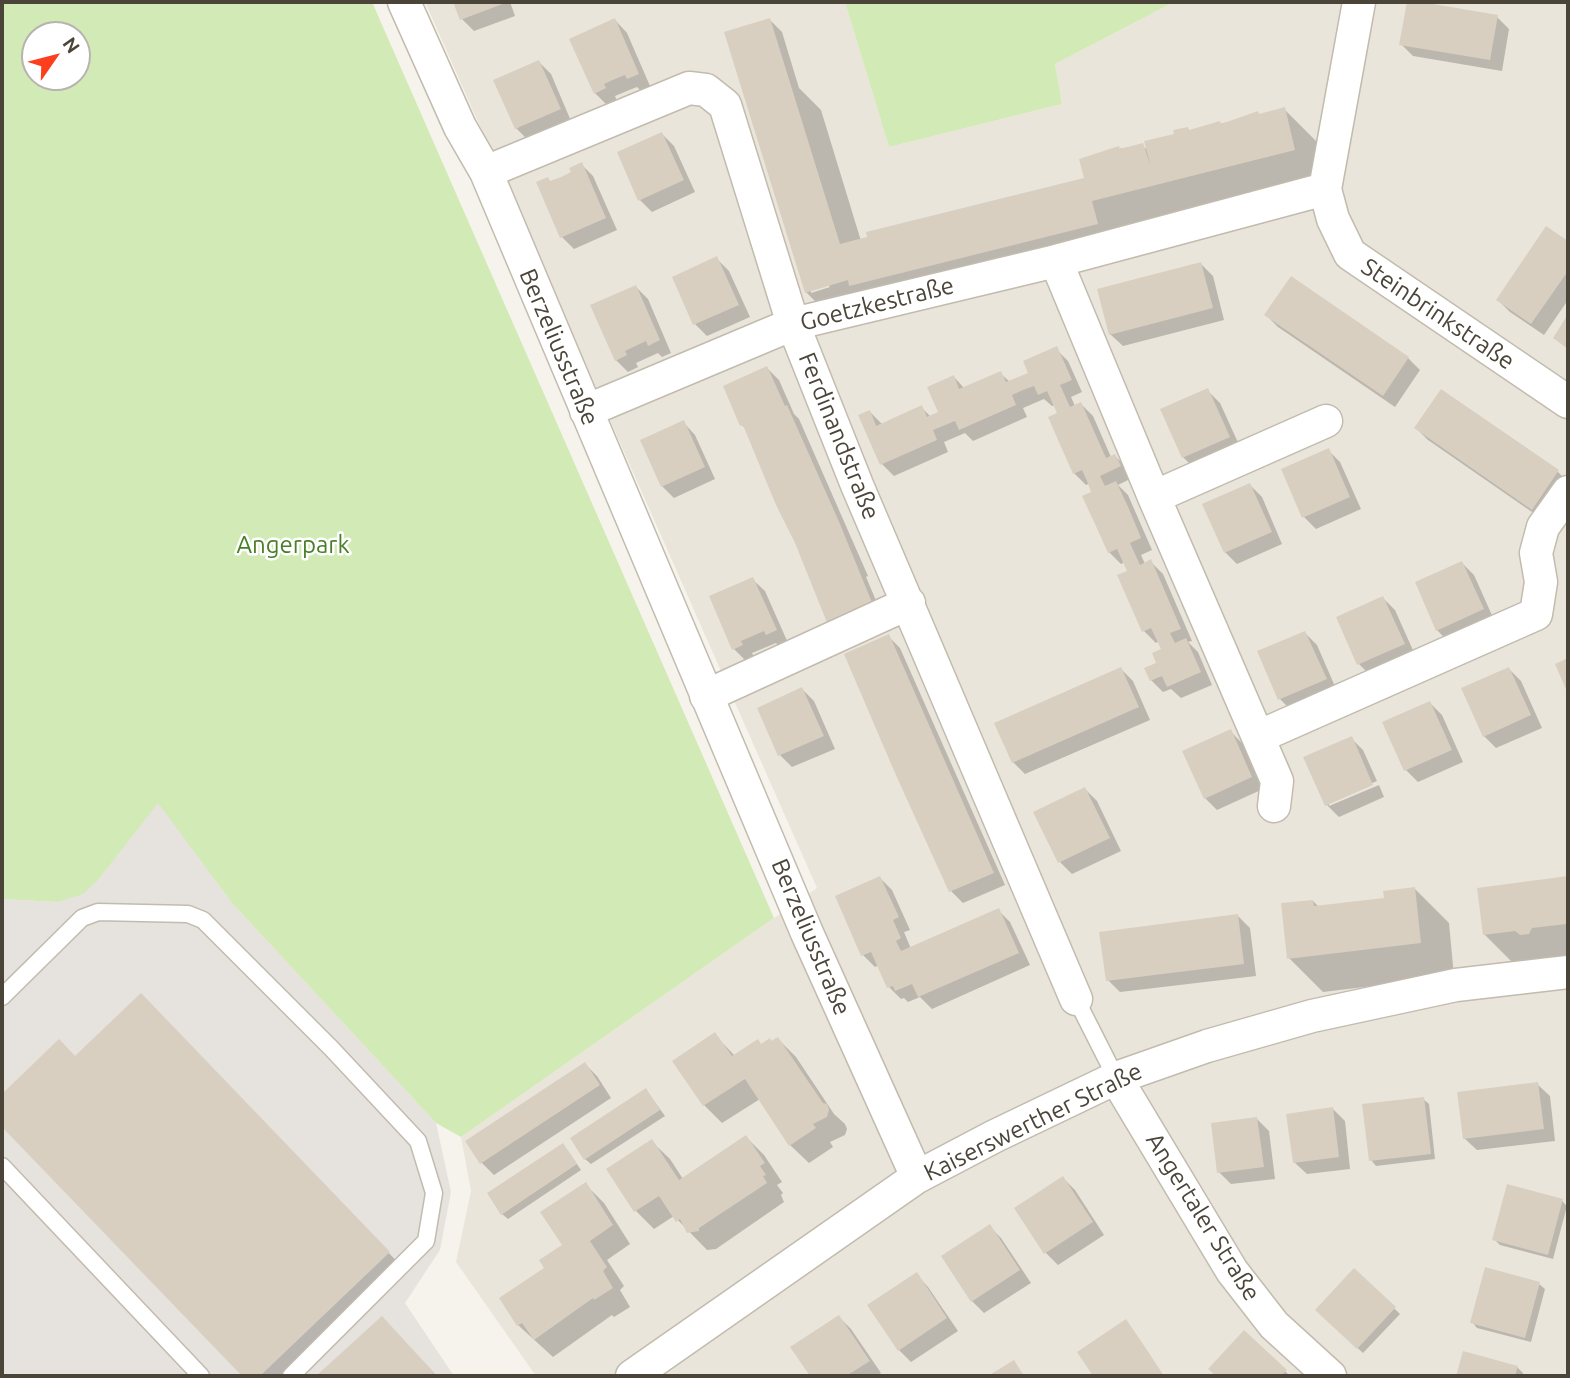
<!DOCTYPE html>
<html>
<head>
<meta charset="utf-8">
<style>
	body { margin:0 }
	#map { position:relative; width:1570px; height:1378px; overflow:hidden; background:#f6f3ec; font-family:Ubuntu,sans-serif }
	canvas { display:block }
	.frame { position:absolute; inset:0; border:4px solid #4b4439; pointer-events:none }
	.north { position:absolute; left:21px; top:21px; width:70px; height:70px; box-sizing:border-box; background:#fff; border:2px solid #b7b4b0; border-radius:50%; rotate:55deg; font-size:19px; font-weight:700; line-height:28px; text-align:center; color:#4b4439 }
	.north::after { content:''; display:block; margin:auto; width:24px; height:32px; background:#fc3f1d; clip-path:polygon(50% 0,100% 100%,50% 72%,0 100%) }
</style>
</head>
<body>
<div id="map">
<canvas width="1570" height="1378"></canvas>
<div class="frame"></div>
<div class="north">N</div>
</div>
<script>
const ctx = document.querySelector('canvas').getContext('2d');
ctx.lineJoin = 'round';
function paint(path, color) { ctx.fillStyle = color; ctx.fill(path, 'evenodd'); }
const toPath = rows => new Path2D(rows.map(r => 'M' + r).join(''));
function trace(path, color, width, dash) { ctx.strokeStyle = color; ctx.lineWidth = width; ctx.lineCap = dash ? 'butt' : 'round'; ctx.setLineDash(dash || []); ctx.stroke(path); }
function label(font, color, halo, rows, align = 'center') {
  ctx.font = font + ' Ubuntu,sans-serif'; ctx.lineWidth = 5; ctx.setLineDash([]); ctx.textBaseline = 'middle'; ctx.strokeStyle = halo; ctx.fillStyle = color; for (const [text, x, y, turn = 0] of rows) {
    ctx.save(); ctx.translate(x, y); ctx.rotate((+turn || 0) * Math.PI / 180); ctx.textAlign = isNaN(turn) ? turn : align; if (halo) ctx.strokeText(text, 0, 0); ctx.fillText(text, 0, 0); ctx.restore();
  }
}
const residential = toPath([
	[425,2,845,2,889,147,1062,104,1055,64,1174,2,1568,2,1568,1376,536,1376,456,1262,471,1191,461,1137,817,888]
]);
const industrial = toPath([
	[158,802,232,903,436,1123,451,1192,440,1250,405,1303,454,1376,2,1376,2,899,57,902,99,879]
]);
const green = toPath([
	[2,2,372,2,774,918,461,1137,436,1123,232,903,158,803,99,879,83,894,57,902,2,899],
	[35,35,77,35,77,77,35,77],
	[845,2,1174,2,1055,64,1062,104,889,147]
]);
const shadow = toPath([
	[455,2,510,2,515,16,474,31,462,19],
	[1409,2,1497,17,1509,29,1502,71,1413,56,1401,44],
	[615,20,627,33,650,86,640,90,637,87,627,91,615,96,617,101,607,105,595,93],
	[770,20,782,32,799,88,821,110,861,241,1086,179,1106,151,1142,145,1147,150,1188,129,1190,131,1284,109,1318,143,1328,183,1125,235,1131,258,885,319,859,292,818,304,806,292],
	[827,284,830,287,811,293,811,289],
	[539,62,551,74,571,121,528,140,516,128],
	[662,134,674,146,695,192,652,212,640,200],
	[581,164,593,176,617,230,574,249,562,237,552,183,574,173],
	[1547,228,1568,243,1568,300,1544,335,1510,312,1498,300],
	[717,259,729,271,750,317,707,336,695,324,674,278],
	[1201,264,1213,276,1224,320,1123,346,1110,334],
	[636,287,648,299,671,353,662,357,658,353,636,363,638,367,628,372,616,360],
	[1266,315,1408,358,1420,370,1395,407,1278,327],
	[1056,349,1068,361,1082,392,1071,397,1075,406,1081,404,1093,416,1111,457,1115,456,1127,468,1132,478,1118,485,1128,495,1152,550,1141,555,1145,564,1151,562,1163,574,1192,641,1188,642,1198,652,1212,685,1181,698,1171,689,1163,692,1151,680,1164,650,1159,641,1156,643,1144,631,1125,562,1121,564,1109,552,1090,483,1086,485,1074,473,1055,405,1052,406,1044,399,1023,408,1027,417,973,441,965,433,944,442,948,452,894,476,882,464,870,412,883,425,922,408,931,417,940,413,954,377,964,388,1000,373,1010,382,1030,373],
	[767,368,779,380,794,414,799,419,868,576,866,577,883,617,842,636,747,430,742,425],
	[1208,391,1220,403,1241,449,1195,469,1183,457],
	[1441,392,1558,472,1568,482,1545,521,1428,440,1416,428],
	[683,422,695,435,715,479,674,498,662,486],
	[1328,450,1340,462,1361,509,1316,529,1304,517,1283,470],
	[1250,485,1262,497,1282,544,1237,564,1225,552],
	[1462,563,1474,575,1495,622,1449,642,1437,630],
	[752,579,765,591,788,643,779,646,776,643,752,653,754,657,746,661,734,649],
	[1383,598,1395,610,1416,657,1371,676,1359,664,1338,618],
	[1305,633,1317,645,1337,691,1292,711,1280,699,1259,652],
	[888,636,900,648,1005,885,963,903,951,891],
	[1121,669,1133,681,1150,720,1025,774,1013,762],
	[1509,669,1521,681,1542,728,1496,748,1484,736],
	[802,689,814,701,835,749,792,767,780,755,759,708],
	[1430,703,1442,715,1463,762,1418,782,1406,770],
	[1231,732,1243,744,1263,789,1217,810,1205,798],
	[1351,738,1363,750,1377,781,1329,802,1329,806,1379,785,1384,797,1339,817,1327,805],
	[1085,789,1097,801,1121,851,1072,874,1060,862,1036,813],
	[880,878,892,890,910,930,904,932,911,949,998,910,1010,922,1030,965,932,1009,920,997,908,1002,904,998,901,999,889,987,879,965,875,967,863,955],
	[1568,878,1568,961,1518,968,1484,934,1479,889],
	[1415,889,1449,923,1454,976,1323,992,1289,958,1313,901,1319,907,1386,900],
	[1238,916,1250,928,1256,976,1120,992,1108,980],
	[165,1019,406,1271,297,1376,244,1376,2,1125,2,1096,59,1041,76,1058],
	[715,1035,735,1056,778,1039,796,1057,834,1114,845,1124,847,1129,845,1135,830,1142,833,1147,809,1163,790,1145,760,1099,722,1123,704,1105],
	[585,1064,597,1076,611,1098,494,1175,482,1163,467,1142],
	[1537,1084,1550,1096,1555,1141,1477,1150,1464,1138],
	[646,1090,665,1116,591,1164,585,1159],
	[1423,1099,1429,1104,1435,1159,1376,1166,1371,1160],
	[1333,1109,1345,1121,1350,1169,1307,1174,1294,1162],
	[1257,1119,1269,1131,1275,1179,1231,1184,1219,1172],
	[746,1137,764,1155,782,1182,777,1185,783,1193,781,1195,784,1202,716,1249,707,1250,674,1216,654,1229,636,1211,651,1141,670,1159,683,1179],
	[568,1151,581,1170,508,1219,502,1214],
	[1063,1178,1075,1190,1104,1235,1058,1265,1046,1253,1017,1209],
	[586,1185,604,1203,630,1244,607,1260,624,1286,620,1290,630,1307,614,1317,612,1315,553,1357,518,1325,546,1269,565,1246],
	[1562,1201,1567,1206,1553,1259,1500,1245,1494,1239],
	[989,1226,1001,1238,1031,1283,984,1313,972,1301,943,1257],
	[1354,1270,1400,1314,1363,1353,1317,1310],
	[917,1275,928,1287,958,1331,911,1362,899,1350],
	[1539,1284,1545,1289,1531,1342,1477,1328,1472,1322],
	[839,1317,851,1329,881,1373,876,1376,811,1376,793,1348],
	[382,1318,437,1376,319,1376],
	[1244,1333,1290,1376,1218,1376,1210,1368],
	[1464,1353,1517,1367,1523,1373,1522,1376,1457,1376]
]);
const building = toPath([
	[453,2,508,2,460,20],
	[1407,2,1421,2,1498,15,1490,60,1399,45],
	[615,18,639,74,627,79,625,75,615,79,604,84,606,88,594,94,569,39],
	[770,18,840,244,867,237,866,232,1084,178,1079,159,1119,146,1120,149,1143,143,1151,167,1144,141,1174,134,1173,130,1188,127,1189,130,1220,121,1221,124,1258,111,1259,114,1285,107,1295,150,1092,201,1098,224,849,286,848,280,805,293,724,32],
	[539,60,561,109,515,129,493,80],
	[662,132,684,180,638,201,617,152],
	[582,162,606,218,560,238,536,182,548,177,550,181,561,177,571,172,569,168],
	[1546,226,1568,241,1568,271,1531,324,1496,300],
	[717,256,739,305,693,325,672,277],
	[1201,262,1213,308,1109,335,1097,289],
	[1291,276,1409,357,1383,396,1264,315],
	[636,285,660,340,648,346,646,341,625,351,627,355,615,361,590,305],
	[1568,314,1568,349,1553,338],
	[1057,346,1072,380,1060,385,1070,407,1081,402,1106,458,1115,454,1121,466,1100,476,1105,486,1116,481,1129,509,1141,538,1130,543,1140,565,1151,559,1181,629,1170,633,1175,643,1186,638,1201,672,1167,687,1162,676,1150,681,1144,668,1156,663,1152,653,1161,649,1151,628,1142,632,1117,575,1127,571,1117,549,1108,553,1095,524,1082,496,1091,492,1087,481,1082,470,1073,474,1048,417,1057,413,1047,391,1038,395,1034,386,1023,390,1012,395,1016,405,959,430,955,421,933,430,937,440,880,465,858,415,870,410,876,426,922,405,927,417,938,412,927,387,954,375,959,389,1001,371,1006,382,1028,373,1023,361],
	[767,366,785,406,787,405,840,524,873,605,828,625,795,543,776,505,743,425,740,426,723,386],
	[1208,388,1230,437,1182,458,1160,409],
	[1441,389,1559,470,1532,510,1414,428],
	[684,420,705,467,661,487,640,440],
	[1329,448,1350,497,1302,518,1281,469],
	[1250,483,1272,532,1224,553,1202,504],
	[1462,561,1484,609,1436,631,1415,582],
	[753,577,777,630,766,635,764,631,741,641,743,645,732,650,709,596],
	[1383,596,1405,644,1357,665,1336,617],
	[1305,631,1327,679,1278,700,1257,651],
	[889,634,994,873,949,892,895,773,844,654],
	[1568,658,1568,694,1555,664],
	[1121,667,1139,707,1012,763,994,723],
	[1509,667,1531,715,1483,737,1461,688],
	[802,687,824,736,778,756,757,708],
	[1430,701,1452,750,1404,771,1382,722],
	[1231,729,1252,777,1204,799,1182,751],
	[1352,736,1373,785,1325,806,1303,757],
	[1085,787,1110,838,1058,863,1033,812],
	[880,876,899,917,893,920,901,938,896,941,901,951,999,908,1019,953,918,997,912,984,895,991,893,986,887,988,871,952,861,956,835,896],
	[1568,876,1568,926,1566,924,1532,928,1529,934,1520,935,1515,931,1483,935,1477,888],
	[1415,887,1421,943,1287,959,1281,903,1313,900,1314,906,1384,898,1383,891],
	[1238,914,1244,964,1106,981,1099,932],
	[141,993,390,1252,260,1376,242,1376,2,1127,2,1094,59,1039,75,1056],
	[715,1032,732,1056,758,1039,761,1044,770,1038,771,1041,778,1037,823,1103,827,1104,829,1110,827,1117,813,1124,816,1128,789,1146,745,1079,703,1106,672,1061],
	[585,1062,600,1085,480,1164,465,1141],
	[1538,1082,1544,1129,1463,1139,1457,1092],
	[646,1088,660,1110,584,1160,570,1138],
	[1424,1097,1431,1154,1369,1161,1362,1104],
	[1333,1107,1339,1157,1293,1163,1286,1114],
	[1257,1117,1264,1167,1217,1173,1211,1123],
	[746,1135,765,1163,760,1166,766,1175,763,1176,767,1183,699,1228,699,1231,687,1233,680,1219,676,1222,659,1196,634,1212,606,1169,652,1139,679,1180],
	[563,1143,577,1164,501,1215,487,1193],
	[1063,1176,1093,1222,1044,1254,1014,1208],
	[586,1182,613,1225,590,1241,607,1267,603,1271,613,1288,594,1300,593,1298,534,1340,522,1323,517,1326,499,1298,544,1268,539,1260,562,1245,540,1212],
	[1507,1184,1563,1199,1548,1255,1492,1240],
	[990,1224,1020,1270,971,1302,941,1256],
	[1485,1267,1540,1282,1525,1338,1470,1323],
	[1354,1268,1396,1307,1357,1349,1315,1310],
	[917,1272,947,1318,898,1351,867,1305],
	[839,1315,870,1361,846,1376,810,1376,790,1347],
	[382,1316,437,1376,316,1376],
	[1126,1319,1143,1344,1164,1376,1093,1376,1077,1352],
	[1244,1330,1287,1370,1281,1376,1216,1376,1208,1369],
	[1463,1351,1518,1366,1515,1376,1456,1376],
	[1014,1360,1024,1376,988,1376]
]);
const lane = toPath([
	[2,997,82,918,98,912,188,914,203,920,331,1048,418,1141,434,1193,426,1241,291,1376],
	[1076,999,1116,1078],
	[2,1166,201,1376]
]);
const street = toPath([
	[404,2,460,127,486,172,807,933,917,1177],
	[1359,2,1325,189,1333,219,1350,254,1568,402],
	[486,172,689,88,706,90,725,105,793,324,857,485,1076,999],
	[1056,261,1154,497,1277,781,1274,806],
	[586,411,793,324,1056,261,1325,189],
	[1154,497,1326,421],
	[706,696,909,603],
	[1258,737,1536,614,1541,582,1536,553,1543,527,1568,492],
	[1116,1078,1232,1271,1274,1325,1330,1376],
	[632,1376,917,1177,995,1136,1116,1078,1207,1046,1312,1016,1456,985,1568,972]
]);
const streetNames = [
	["Goetzkestraße",877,304,-14],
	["Steinbrinkstraße",1438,314,34],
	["Berzeliusstraße",559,347,67],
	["Ferdinandstraße",839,436,68],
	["Berzeliusstraße",811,937,67],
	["Kaiserswerther Straße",1033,1122,-26],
	["Angertaler Straße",1203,1217,58]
];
const parkNames = [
	["Angerpark",293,545]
];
paint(residential, '#eae5da');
paint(industrial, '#e6e2dd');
paint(green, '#d2eab5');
paint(shadow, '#0003');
paint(building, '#d8cfc1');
trace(lane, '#c2bbae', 19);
trace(street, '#c2bbae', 35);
trace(lane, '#fff', 16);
trace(street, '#fff', 32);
label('24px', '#4b4439', '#fff', streetNames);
label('24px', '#4a7f2a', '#fff', parkNames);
</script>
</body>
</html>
